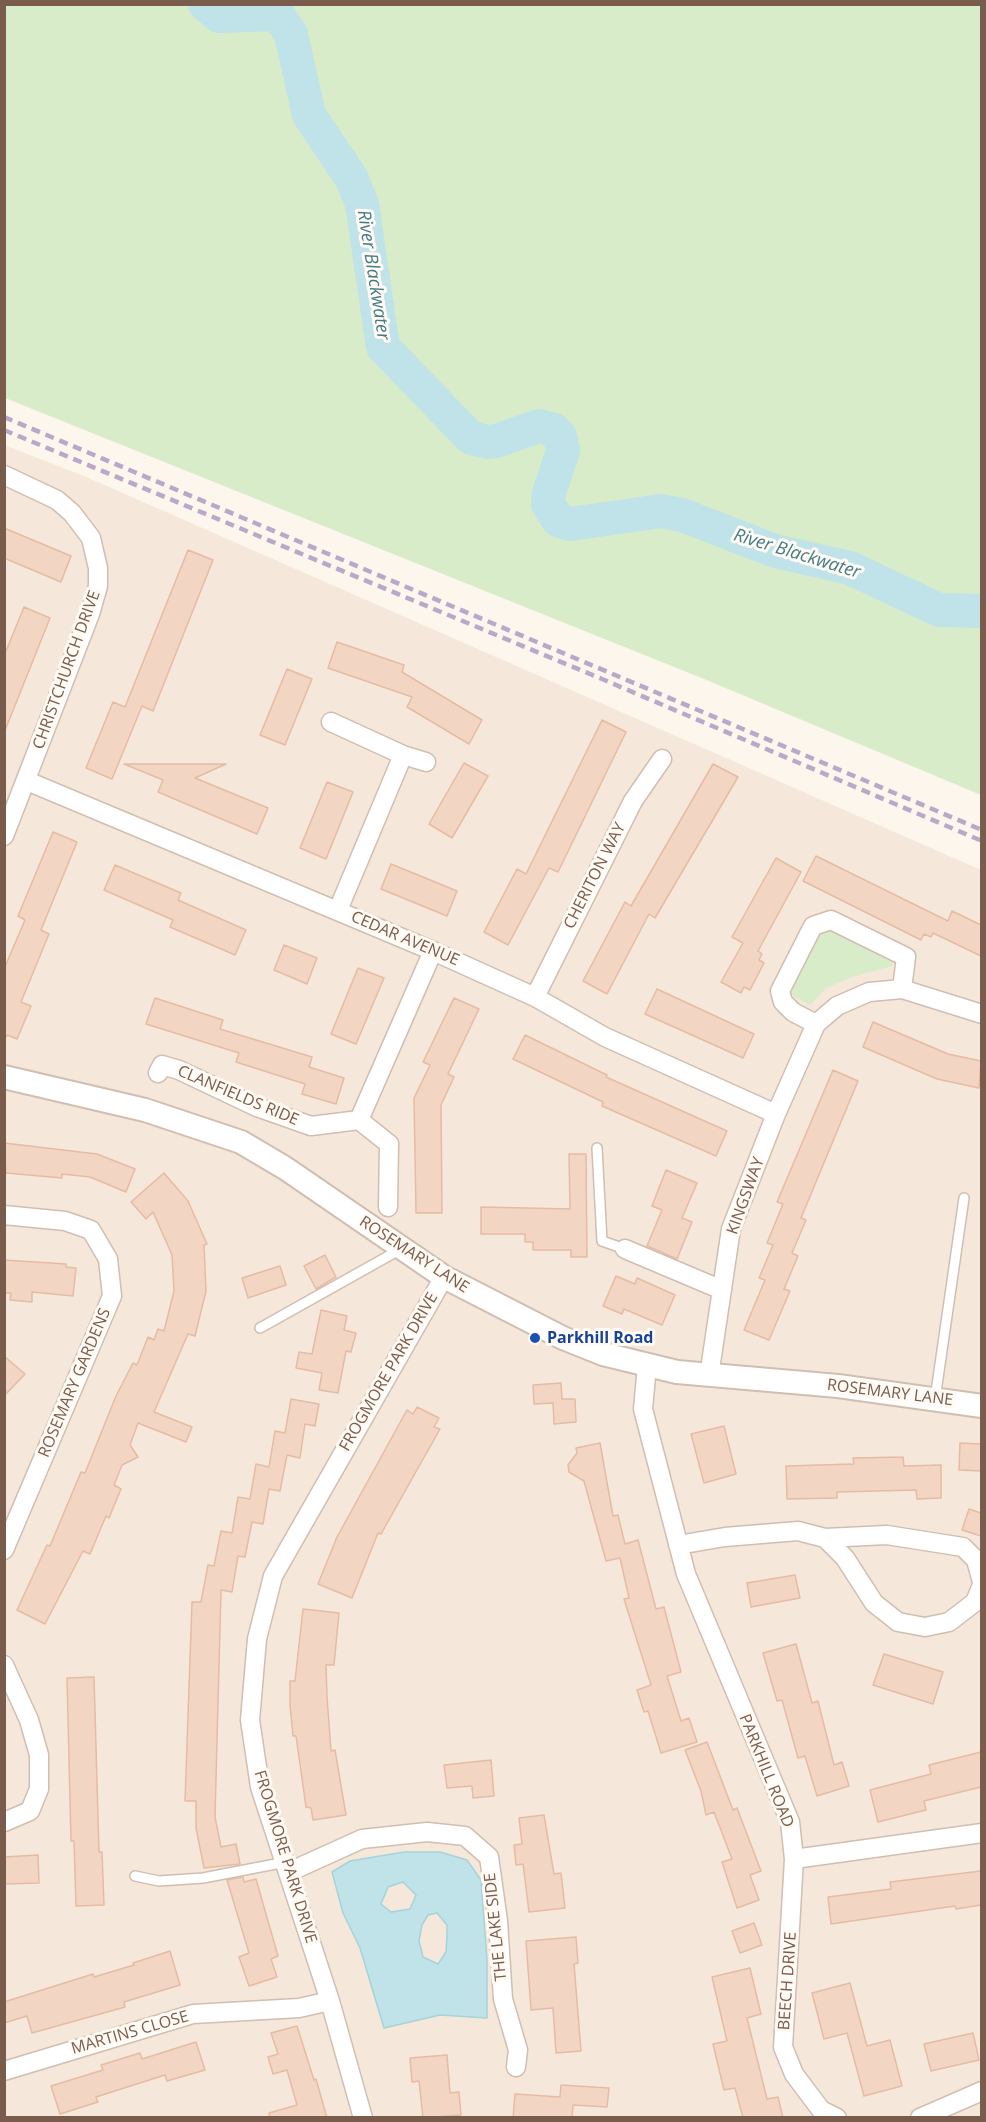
<!DOCTYPE html>
<html>
<head>
<meta charset="utf-8">
<style>
	body { margin:0 }
	#map { position:relative; width:986px; height:2122px; overflow:hidden; background:#fdf6ec; font-family:"Open Sans",sans-serif }
	canvas { display:block }
	.frame { position:absolute; inset:0; border:6px solid #7a5c4d; pointer-events:none }
</style>
</head>
<body>
<div id="map">
<canvas width="986" height="2122"></canvas>
<div class="frame"></div>
</div>
<script>
const ctx = document.querySelector('canvas').getContext('2d');
ctx.lineJoin = 'round';
function paint(path, color) { ctx.fillStyle = color; ctx.fill(path, 'evenodd'); }
const toPath = rows => new Path2D(rows.map(r => 'M' + r).join(''));
function trace(path, color, width, dash) { ctx.strokeStyle = color; ctx.lineWidth = width; ctx.lineCap = dash ? 'butt' : 'round'; ctx.setLineDash(dash || []); ctx.stroke(path); }
function label(font, color, halo, rows, align = 'center') {
  ctx.font = font + ' "Open Sans",sans-serif'; ctx.lineWidth = 6; ctx.setLineDash([]); ctx.textBaseline = 'middle'; ctx.strokeStyle = halo; ctx.fillStyle = color; for (const [text, x, y, turn = 0] of rows) {
    ctx.save(); ctx.translate(x, y); ctx.rotate((+turn || 0) * Math.PI / 180); ctx.textAlign = isNaN(turn) ? turn : align; if (halo) ctx.strokeText(text, 0, 0); ctx.fillText(text, 0, 0); ctx.restore();
  }
}
const residential = toPath([
	[4,445,84,476,981,870,981,2117,5,2117]
]);
const green = toPath([
	[5,4,981,5,981,795,704,679,5,398],
	[830,927,891,957,893,966,855,976,826,988,810,1005,788,993,815,936]
]);
const water = toPath([
	[404,1852,440,1852,467,1860,481,1880,487,1960,487,2018,440,2015,384,2028,360,1948,343,1913,332,1872,350,1861,404,1852],
	[403,1882,416,1895,410,1909,391,1912,381,1904,388,1887,403,1882],
	[437,1913,447,1925,447,1936,446,1952,438,1964,423,1957,419,1941,422,1925,428,1915,437,1913]
]);
const river = toPath([
	[205,4,219,16,277,14,279,16,291,34,309,115,352,179,362,204,383,347,471,438,488,442,496,441,539,426,554,430,560,436,563,451,549,493,548,504,558,520,570,524,661,511,682,515,775,551,850,568,939,610,982,611]
]);
const building = toPath([
	[4,528,71,556,61,582,4,558,4,528],
	[188,550,213,560,153,711,142,706,112,779,86,768,113,702,125,707,188,550],
	[24,607,50,618,4,733,4,656,24,607],
	[337,642,404,665,402,672,482,720,469,744,407,707,412,697,328,668,337,642],
	[287,669,312,679,285,745,260,735,287,669],
	[602,720,626,732,558,872,549,868,508,945,484,932,517,869,526,874,602,720],
	[464,763,488,776,452,838,429,824,464,763],
	[124,764,226,764,195,778,268,808,257,834,158,792,163,780,124,764],
	[713,764,738,777,655,918,649,914,607,994,583,981,625,902,631,906,713,764],
	[327,782,353,792,326,859,300,848,327,782],
	[53,832,77,842,41,930,49,934,21,1002,31,1006,17,1039,7,1035,4,1040,4,969,25,920,18,916,53,832],
	[816,856,948,921,952,911,981,925,981,956,933,933,931,937,924,934,921,940,803,881,816,856],
	[776,858,801,872,758,951,762,954,759,960,764,963,750,990,744,987,741,993,721,982,743,943,732,937,776,858],
	[391,864,457,891,447,916,381,889,391,864],
	[115,865,181,893,178,900,246,930,235,955,170,927,173,920,104,890,115,865],
	[284,945,317,958,307,984,274,970,284,945],
	[358,968,384,978,356,1044,331,1034,358,968],
	[657,989,754,1034,743,1058,645,1014,657,989],
	[155,998,223,1020,220,1029,312,1057,309,1067,344,1078,336,1104,302,1094,305,1084,236,1062,239,1053,146,1024,155,998],
	[454,998,479,1009,448,1074,454,1077,441,1105,442,1213,416,1213,414,1098,430,1065,423,1062,454,998],
	[873,1022,948,1054,981,1061,979,1088,937,1079,863,1047,873,1022],
	[525,1035,607,1075,606,1077,727,1131,716,1156,602,1106,603,1102,513,1059,525,1035],
	[833,1070,858,1081,801,1218,806,1220,792,1253,798,1256,784,1289,790,1291,769,1340,744,1330,765,1280,759,1278,773,1245,767,1243,783,1204,777,1202,833,1070],
	[4,1143,97,1154,135,1169,126,1192,90,1177,62,1174,62,1178,6,1173,4,1143],
	[569,1154,586,1154,587,1257,571,1257,571,1250,533,1250,533,1242,525,1242,525,1234,481,1234,481,1207,570,1209,569,1154],
	[666,1170,697,1183,682,1218,692,1222,677,1259,647,1246,662,1210,652,1206,666,1170],
	[164,1173,188,1201,207,1244,204,1245,206,1291,195,1336,188,1334,154,1412,192,1427,186,1442,138,1423,130,1445,138,1457,122,1465,114,1485,121,1489,109,1518,106,1516,90,1554,83,1551,45,1624,17,1610,47,1545,50,1546,81,1472,85,1473,116,1396,133,1363,137,1365,148,1337,154,1340,158,1329,164,1331,174,1291,172,1255,153,1212,146,1219,131,1202,164,1173],
	[325,1255,336,1277,316,1289,304,1266,325,1255],
	[4,1260,66,1264,66,1267,76,1268,73,1296,32,1292,32,1302,10,1300,11,1293,4,1293,4,1260],
	[280,1266,286,1285,248,1298,242,1278,280,1266],
	[616,1276,635,1284,637,1278,675,1295,662,1325,624,1309,622,1314,603,1306,616,1276],
	[321,1310,347,1316,344,1330,356,1333,351,1352,346,1351,338,1393,319,1390,322,1373,296,1368,299,1352,312,1354,321,1310],
	[4,1356,25,1374,4,1396,4,1356],
	[561,1383,562,1399,575,1399,576,1422,554,1424,553,1403,534,1404,533,1385,561,1383],
	[291,1399,319,1404,315,1426,305,1424,300,1458,287,1455,280,1491,269,1489,263,1524,252,1522,245,1557,238,1556,232,1592,221,1590,215,1817,221,1847,236,1844,240,1864,204,1868,196,1828,196,1801,185,1801,192,1602,201,1602,208,1565,214,1566,221,1531,232,1533,238,1497,250,1499,256,1464,269,1467,275,1431,285,1433,291,1399],
	[417,1407,439,1418,434,1427,440,1429,381,1534,378,1533,352,1598,318,1584,337,1537,407,1410,413,1414,417,1407],
	[724,1426,736,1474,704,1483,691,1434,724,1426],
	[600,1443,613,1516,618,1515,625,1544,638,1540,656,1609,664,1607,681,1672,667,1676,681,1721,689,1718,697,1742,661,1753,648,1711,644,1712,637,1690,651,1685,624,1599,629,1598,620,1558,606,1561,584,1481,569,1472,568,1465,577,1453,576,1448,600,1443],
	[960,1443,981,1444,981,1471,959,1470,960,1443],
	[903,1457,904,1466,941,1465,941,1498,917,1499,916,1490,837,1492,837,1498,787,1499,786,1466,854,1464,853,1458,903,1457],
	[969,1509,981,1513,981,1536,962,1530,969,1509],
	[795,1575,800,1598,751,1607,747,1583,795,1575],
	[303,1609,339,1613,334,1665,326,1665,327,1697,331,1751,335,1750,346,1815,313,1820,311,1808,306,1807,296,1736,293,1736,290,1705,290,1681,295,1681,303,1609],
	[796,1644,812,1703,818,1701,834,1765,842,1762,849,1786,817,1796,805,1756,798,1758,782,1700,777,1701,763,1653,796,1644],
	[884,1654,943,1672,933,1704,873,1685,884,1654],
	[94,1677,99,1852,102,1852,104,1905,76,1906,74,1841,71,1841,67,1678,94,1677],
	[707,1742,733,1810,737,1808,761,1871,750,1875,759,1900,737,1908,722,1862,732,1859,714,1812,706,1815,701,1791,685,1750,707,1742],
	[981,1752,981,1787,924,1801,926,1810,878,1822,870,1790,931,1774,929,1765,981,1752],
	[491,1760,494,1796,473,1798,472,1786,447,1788,444,1765,491,1760],
	[544,1815,554,1874,561,1873,565,1908,529,1912,523,1864,516,1865,514,1845,522,1844,519,1818,544,1815],
	[38,1855,39,1883,4,1884,4,1857,38,1855],
	[981,1871,981,1905,956,1909,955,1906,831,1924,828,1897,891,1889,890,1882,981,1871],
	[243,1877,244,1882,256,1879,278,1956,271,1959,277,1977,249,1986,239,1957,249,1953,227,1880,243,1877],
	[754,1923,762,1945,740,1953,732,1931,754,1923],
	[576,1937,578,1963,574,1964,581,2051,556,2053,553,2008,531,2010,526,1941,576,1937],
	[170,1951,180,1985,124,2002,125,2007,32,2033,27,2016,4,2023,4,2002,93,1974,94,1977,134,1965,133,1963,170,1951],
	[750,1968,761,2014,747,2018,767,2099,778,2097,783,2118,743,2118,735,2088,724,2090,713,2044,727,2041,712,1977,750,1968],
	[850,1983,867,2046,890,2040,902,2086,864,2096,847,2033,824,2039,812,1993,850,1983],
	[297,2026,314,2080,316,2079,327,2118,270,2118,269,2113,297,2105,287,2070,273,2074,268,2057,278,2054,271,2033,297,2026],
	[973,2033,979,2060,931,2071,924,2044,973,2033],
	[196,2042,205,2070,167,2081,165,2075,96,2097,98,2102,60,2114,51,2086,103,2070,101,2065,140,2053,142,2059,196,2042],
	[447,2055,450,2093,459,2092,461,2115,423,2118,419,2081,412,2082,410,2058,447,2055],
	[561,2085,609,2088,607,2107,573,2105,572,2118,513,2118,515,2094,560,2097,561,2085]
]);
const service = toPath([
	[597,1148,602,1241,625,1249],
	[260,1328,401,1249],
	[935,1399,964,1198],
	[135,1876,159,1881,203,1878,286,1862]
]);
const minor = toPath([
	[4,475,57,500,72,513,91,538,98,568,98,586,90,614,4,836],
	[331,722,403,755,338,910],
	[403,755,426,762],
	[27,781,433,951,535,997,605,1037,776,1114],
	[535,997,633,801,662,759],
	[816,1024,793,1012,783,1002,780,991,813,926,831,920,906,957,902,989],
	[158,1073,162,1065,179,1070,257,1107,311,1126,359,1120,433,951],
	[359,1120,389,1144,388,1207],
	[4,1215,65,1221,91,1230,108,1259,112,1296,4,1550],
	[625,1249,722,1290],
	[647,1366,643,1409,686,1574,790,1822,794,1859,982,1833],
	[709,1376,731,1229,776,1114,816,1024,837,1006,869,992,902,989,982,1014],
	[825,1538,845,1558,874,1603,898,1622,925,1627,949,1622,975,1602,982,1585],
	[678,1545,725,1537,798,1531,825,1538,887,1535,963,1547,976,1560,982,1582],
	[4,1665,29,1720,39,1755,39,1789,30,1811,4,1822],
	[794,1859,783,2047,794,2074,821,2110,837,2118],
	[289,1872,362,1839,427,1832,465,1836,489,1857,498,1921,503,1999,518,2050,516,2067],
	[4,2071,193,2014,299,2008,330,2001],
	[363,2118,330,2001,260,1787,250,1720,257,1639,273,1576,444,1277],
	[920,2118,982,2091]
]);
const tertiary = toPath([
	[4,1077,145,1110,241,1142,285,1168,444,1277,563,1338,603,1354,677,1372,838,1386,982,1406]
]);
const rail = toPath([
	[4,417,982,830],
	[4,430,602,679,982,841]
]);
const markers = [
	[535,1338,6,"#1a4fb4"]
];
const streetNames = [
	["CHRISTCHURCH DRIVE",67,670,-70],
	["CHERITON WAY",595,876,-63],
	["CEDAR AVENUE",405,939,23],
	["CLANFIELDS RIDE",238,1096,23],
	["KINGSWAY",746,1196,-70],
	["ROSEMARY LANE",414,1255,33],
	["FROGMORE PARK DRIVE",389,1372,-60],
	["ROSEMARY GARDENS",75,1383,-67],
	["ROSEMARY LANE",890,1393,7],
	["PARKHILL ROAD",766,1771,68],
	["FROGMORE PARK DRIVE",285,1857,73],
	["THE LAKE SIDE",496,1927,-96],
	["BEECH DRIVE",788,1981,-86],
	["MARTINS CLOSE",130,2033,-16]
];
const transitNames = [
	["Parkhill Road",547,1338]
];
const waterNames = [
	["River Blackwater",373,275,81],
	["River Blackwater",797,554,17]
];
paint(residential, '#f5e8da');
paint(green, '#d8ecc9');
paint(water, '#bfe3e8');
trace(water, '#a5d3da', 1.5);
trace(river, '#bfe3e8', 34);
paint(building, '#f3d5c3');
trace(building, '#e6bba3', 1.5);
trace(service, '#d1beb0', 12);
trace(minor, '#d1beb0', 21);
trace(tertiary, '#d1beb0', 26);
trace(service, '#fff', 9);
trace(minor, '#fff', 18);
trace(tertiary, '#fff', 22);
trace(rail, '#b9a8c9', 4.5, [9, 6]);
for (const [x, y, r, color] of markers) { const dot = new Path2D(); dot.arc(x, y, r, 0, 2 * Math.PI); ctx.fillStyle = color; ctx.fill(dot); trace(dot, '#fffaf3', 2); }
label('16px', '#7a5c4d', '#fffaf3', streetNames);
label('bold 16px', '#164399', '#fffaf3', transitNames, 'left');
label('italic 18px', '#437c86', '#fffaf3', waterNames);
</script>
</body>
</html>
